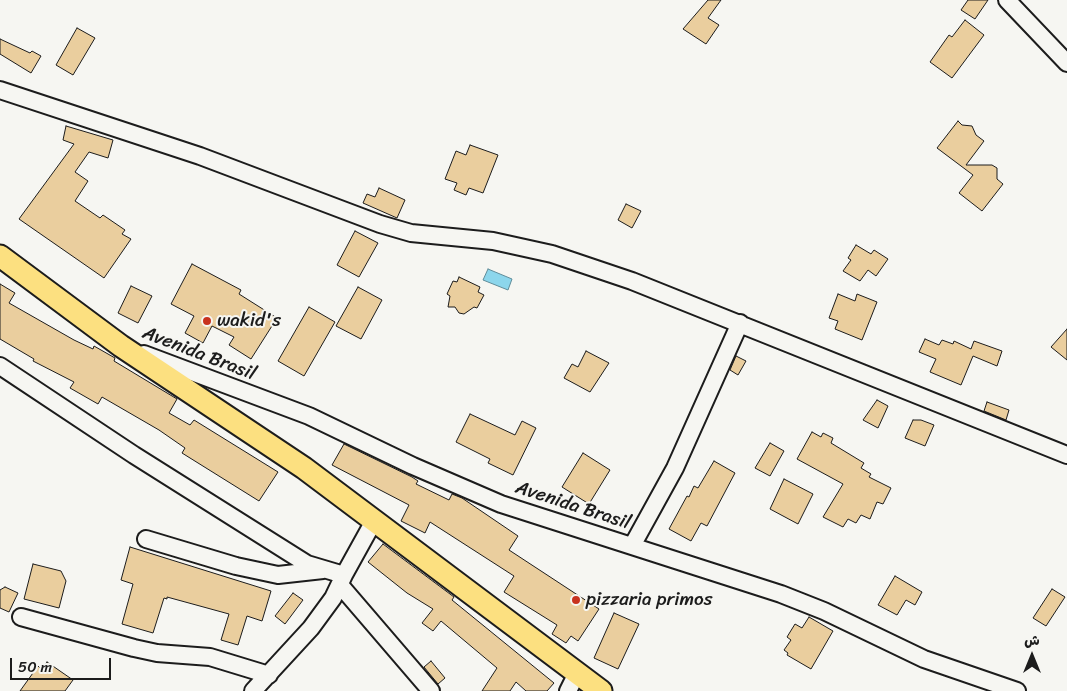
<!DOCTYPE html>
<html>
<head>
<meta charset="utf-8">
<style>
	body { margin:0 }
	#map { position:relative; width:1067px; height:691px; overflow:hidden; background:#f6f6f2; font-family:Sriracha,"Playpen Sans Arabic",sans-serif }
	canvas { display:block }
	.north { position:absolute; left:1007px; top:631px; width:50px; height:50px; -webkit-text-stroke:4px #f6f6f2; paint-order:stroke; rotate:0deg; font-size:14px; font-weight:700; line-height:20px; text-align:center; color:#1c1c1c }
	.north::after { content:''; display:block; margin:auto; width:18px; height:22px; background:#1c1c1c; clip-path:polygon(50% 0,100% 100%,50% 72%,0 100%) }
	.scale { position:absolute; left:10px; top:658px; width:101px; height:22px; box-sizing:border-box; border:2px solid #1c1c1c; border-top:0; padding-left:6px; font-size:15px; line-height:18px; white-space:nowrap; color:#1c1c1c; -webkit-text-stroke:4px #f6f6f2; paint-order:stroke }
</style>
</head>
<body>
<div id="map">
<canvas width="1067" height="691"></canvas>
<div class="north">ش</div>
<div class="scale">50 m</div>
</div>
<script>
const ctx = document.querySelector('canvas').getContext('2d');
ctx.lineJoin = 'round';
function paint(path, color) { ctx.fillStyle = color; ctx.fill(path, 'evenodd'); }
const toPath = rows => new Path2D(rows.map(r => 'M' + r).join(''));
function trace(path, color, width, dash) { ctx.strokeStyle = color; ctx.lineWidth = width; ctx.lineCap = dash ? 'butt' : 'round'; ctx.setLineDash(dash || []); ctx.stroke(path); }
function label(font, color, halo, rows, align = 'center') {
  ctx.font = font + ' Sriracha,sans-serif'; ctx.lineWidth = 4; ctx.setLineDash([]); ctx.textBaseline = 'middle'; ctx.strokeStyle = halo; ctx.fillStyle = color; for (const [text, x, y, turn = 0] of rows) {
    ctx.save(); ctx.translate(x, y); ctx.rotate((+turn || 0) * Math.PI / 180); ctx.textAlign = isNaN(turn) ? turn : align; if (halo) ctx.strokeText(text, 0, 0); ctx.fillText(text, 0, 0); ctx.restore();
  }
}
const water = toPath([
	[488,269,512,279,508,290,483,280,488,269]
]);
const building = toPath([
	[708,0,721,0,708,18,719,25,706,44,683,29,708,0],
	[968,0,988,0,975,19,961,10,968,0],
	[965,20,984,35,952,78,930,62,949,35,952,37,965,20],
	[77,28,95,38,73,75,56,65,77,28],
	[0,39,30,53,32,51,41,56,31,73,0,54,0,39],
	[958,121,962,125,972,126,976,135,984,141,966,165,992,165,997,168,997,179,1003,184,982,211,959,193,973,175,937,148,958,121],
	[66,126,113,140,108,158,89,152,75,172,88,181,75,201,100,218,103,215,125,230,122,234,131,239,104,278,19,219,74,144,63,140,66,126],
	[470,145,498,155,483,193,469,188,466,195,454,190,457,183,445,179,456,151,466,155,470,145],
	[379,188,405,200,397,218,363,203,367,194,375,197,379,188],
	[626,204,641,211,632,228,618,220,626,204],
	[355,231,378,243,359,277,337,265,355,231],
	[856,245,871,254,874,250,888,259,876,276,868,270,860,281,843,271,851,260,848,258,856,245],
	[192,264,241,290,239,294,277,318,251,359,229,345,234,337,212,326,203,343,185,333,194,316,171,304,192,264],
	[459,277,480,287,478,292,484,295,477,308,474,307,464,314,459,313,455,307,448,307,450,296,447,294,453,281,457,282,459,277],
	[0,284,15,293,9,303,74,340,93,349,94,346,115,358,114,361,177,399,169,413,190,425,194,420,278,472,259,501,182,453,185,448,159,430,102,397,98,404,70,388,74,382,33,361,34,359,0,339,0,284],
	[131,286,152,296,138,323,118,313,131,286],
	[358,287,382,300,361,339,336,326,358,287],
	[838,294,855,301,857,294,877,302,862,340,835,329,838,321,829,318,838,294],
	[309,307,335,322,304,376,278,361,309,307],
	[1067,329,1067,360,1051,347,1067,329],
	[925,339,939,345,942,340,953,344,954,341,971,349,974,341,1002,351,997,366,973,356,961,385,930,372,936,359,919,352,925,339],
	[586,351,609,363,590,392,564,378,572,364,578,367,586,351],
	[736,356,746,361,738,375,730,370,736,356],
	[877,400,888,406,878,428,863,420,877,400],
	[987,402,1009,410,1006,420,984,411,987,402],
	[470,414,515,435,522,421,536,428,513,475,488,463,490,459,456,442,470,414],
	[913,420,921,420,934,425,925,446,905,438,913,420],
	[812,432,821,437,823,433,833,438,831,443,864,463,861,468,871,474,869,477,891,488,883,504,877,502,870,519,861,515,856,523,848,519,843,527,823,517,843,484,797,459,812,432],
	[770,443,784,451,770,476,755,468,770,443],
	[344,444,412,477,418,481,416,484,449,500,452,494,462,498,518,536,509,550,599,609,578,641,571,636,566,643,552,634,557,625,504,592,514,576,430,522,425,533,401,521,409,505,332,465,344,444],
	[583,453,610,470,589,504,562,487,583,453],
	[714,461,735,473,707,526,701,523,691,541,669,529,687,496,689,497,694,486,698,488,714,461],
	[784,479,813,494,798,524,770,509,784,479],
	[383,544,454,597,452,600,554,683,547,691,526,691,516,682,510,691,482,691,497,668,441,621,433,631,422,623,433,609,407,593,368,562,383,544],
	[130,547,271,591,262,621,247,616,238,645,221,640,229,614,167,597,167,599,164,598,153,633,122,624,133,584,121,580,130,547],
	[33,564,61,571,66,581,59,608,24,599,33,564],
	[895,576,922,592,915,605,906,600,897,615,878,605,895,576],
	[5,587,18,593,9,612,0,608,0,590,5,587],
	[1052,589,1065,597,1046,626,1033,618,1052,589],
	[293,593,303,600,285,624,275,616,293,593],
	[614,613,639,624,618,669,594,658,614,613],
	[809,617,833,631,811,669,787,655,788,653,784,650,791,640,787,637,795,624,802,628,809,617],
	[431,661,445,678,438,684,424,667,431,661],
	[47,662,73,680,65,691,20,691,38,666,42,670,47,662]
]);
const minor = toPath([
	[1007,0,1067,63],
	[0,90,200,156,380,224,411,233,493,241,552,254,632,281,1067,455],
	[144,354,309,416,413,466,501,504,781,594,824,611,924,659,1017,691],
	[0,366,134,455,307,564,344,575,375,519],
	[146,539,236,566,278,575,323,570],
	[632,546,675,468,740,323],
	[340,585,431,691],
	[21,617,134,648,157,653,210,657,269,675],
	[253,691,311,628,333,598,344,575],
	[568,691,577,673]
]);
const major = toPath([
	[0,256,121,346,304,468,601,691]
]);
const markers = [
	[207,321,5,"#c8321e"],
	[576,600,5,"#c8321e"]
];
const poiNames = [
	["wakid's",217,321],
	["pizzaria primos",586,600]
];
const streetNames = [
	["Avenida Brasil",199,354,21],
	["Avenida Brasil",573,506,18]
];
paint(water, '#8cd6ec');
trace(water, '#5f8c99', 1);
paint(building, '#eace9e');
trace(building, '#1c1c1c', 1);
trace(minor, '#1c1c1c', 20);
trace(major, '#1c1c1c', 25);
trace(minor, '#f6f6f2', 16);
trace(major, '#fce080', 21);
for (const [x, y, r, color] of markers) { const dot = new Path2D(); dot.arc(x, y, r, 0, 2 * Math.PI); ctx.fillStyle = color; ctx.fill(dot); trace(dot, '#f6f6f2', 2); }
label('19px', '#1c1c1c', '#f6f6f2', poiNames, 'left');
label('19px', '#1c1c1c', '#f6f6f2', streetNames);
</script>
</body>
</html>
